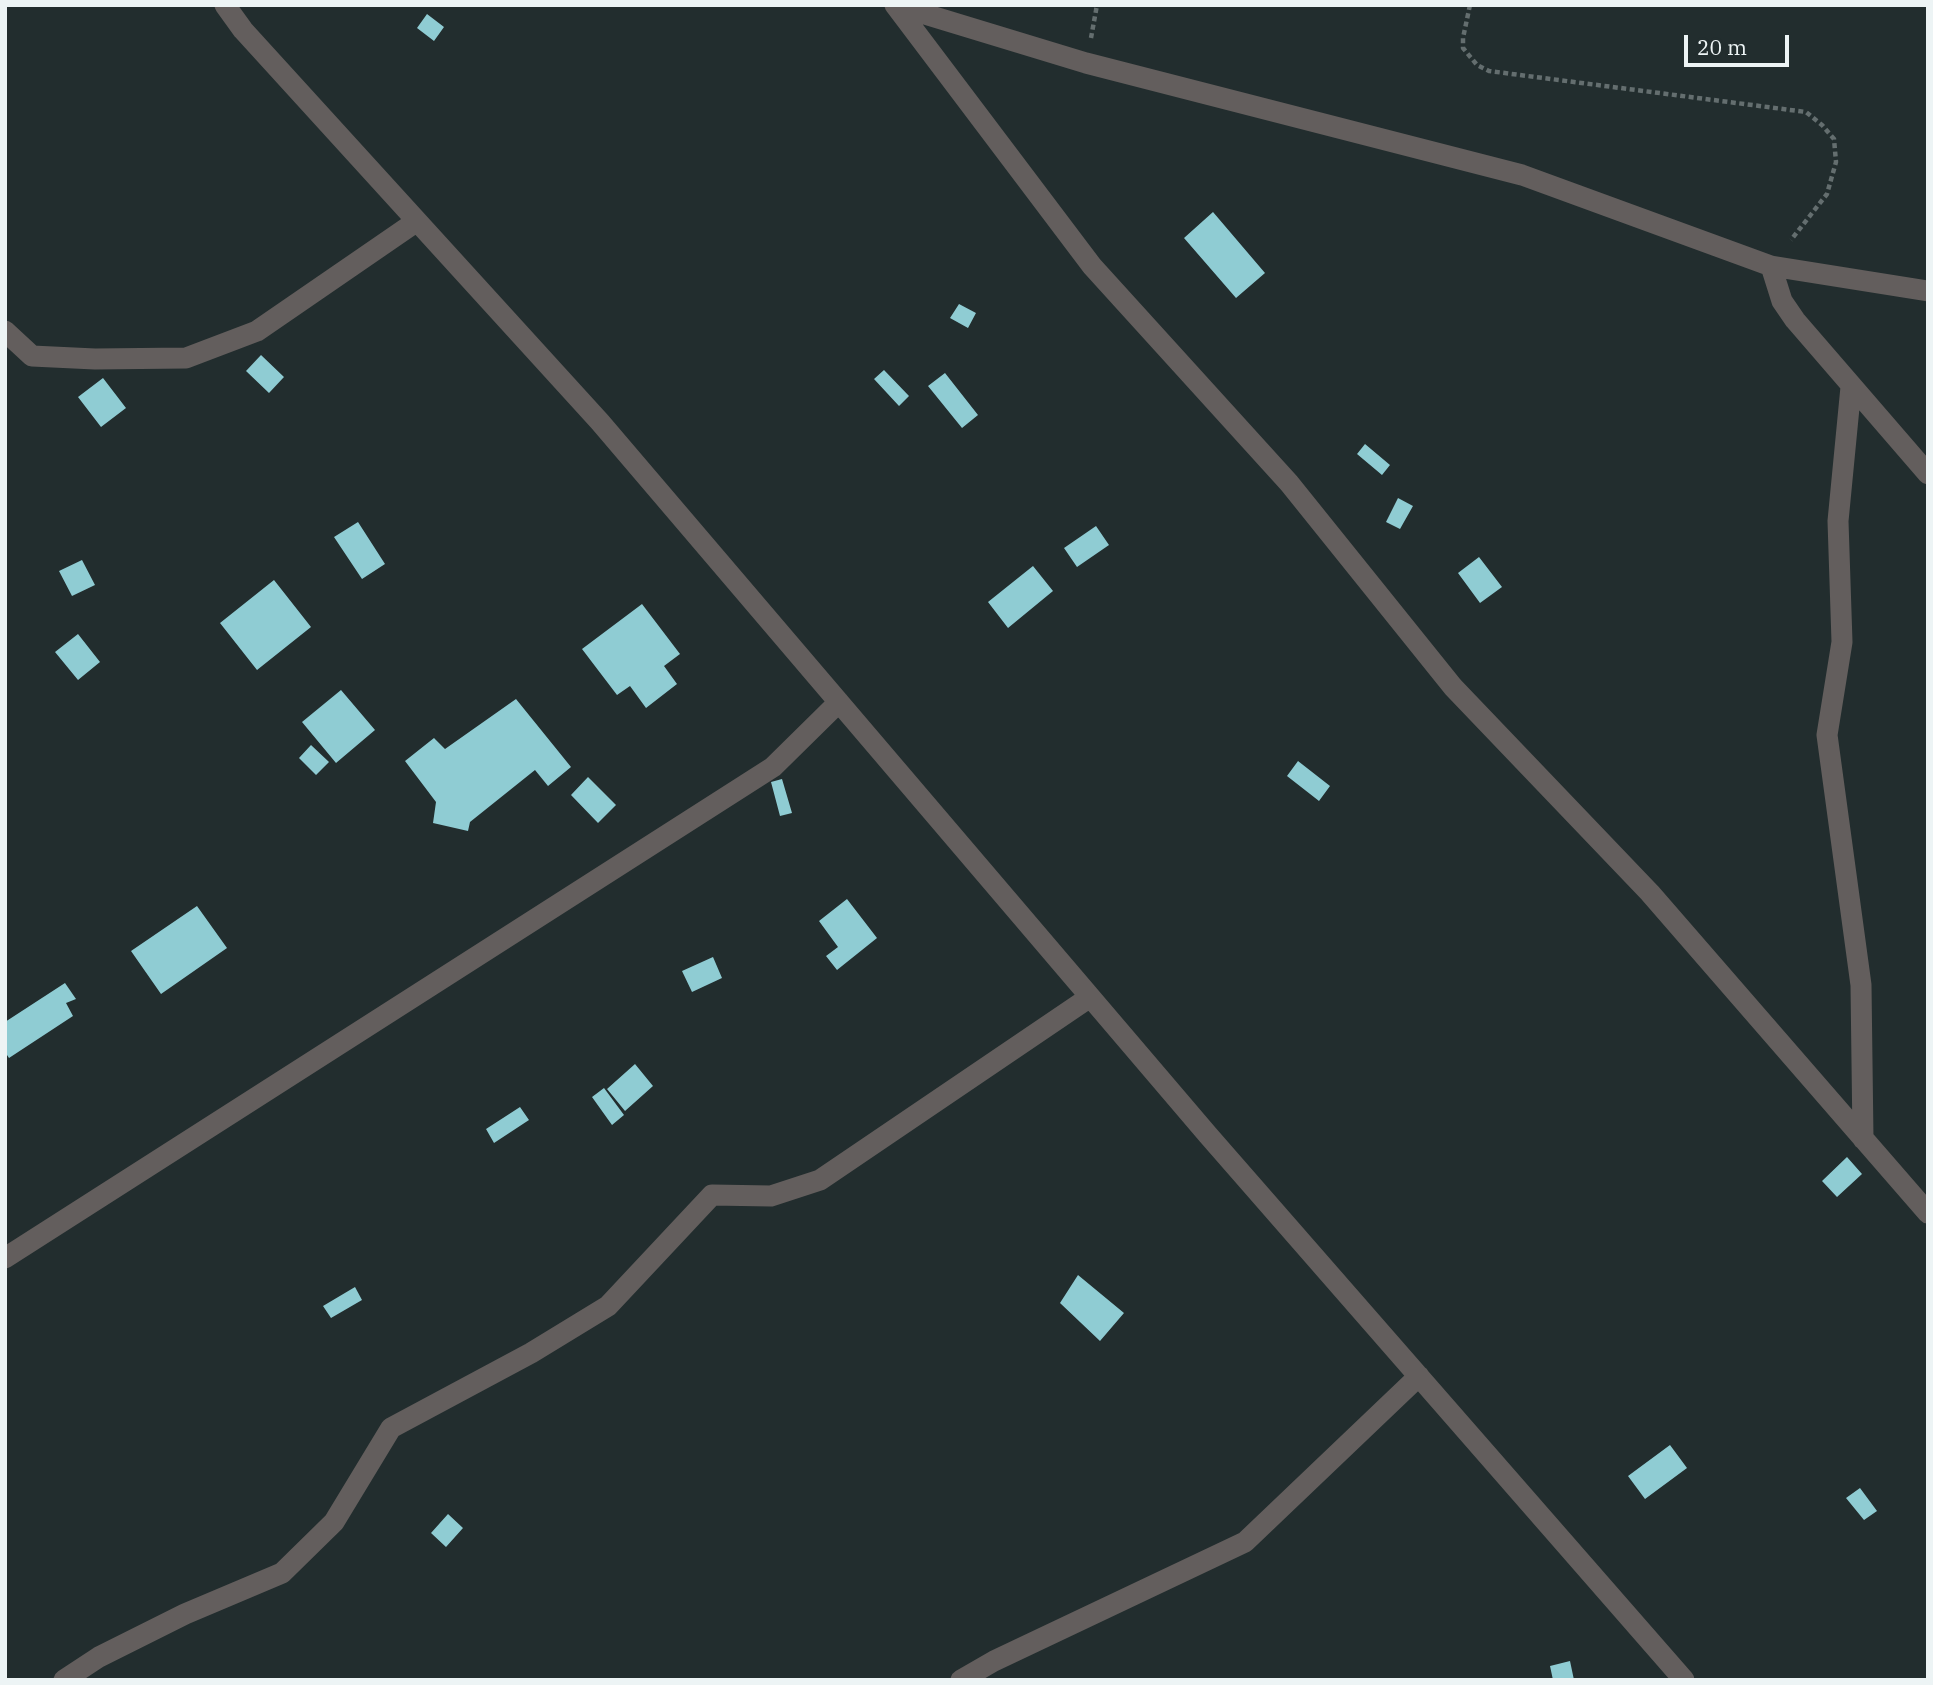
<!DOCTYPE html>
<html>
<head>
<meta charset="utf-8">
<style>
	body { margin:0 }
	#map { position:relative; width:1933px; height:1685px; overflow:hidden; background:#222d2e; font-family:"IBM Plex Serif",serif }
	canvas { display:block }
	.frame { position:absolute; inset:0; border:7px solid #edf4f5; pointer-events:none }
	.scale { position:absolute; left:1684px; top:35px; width:105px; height:32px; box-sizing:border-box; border:4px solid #edf4f5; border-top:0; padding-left:9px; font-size:21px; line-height:24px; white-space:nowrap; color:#edf4f5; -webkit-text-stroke:5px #222d2e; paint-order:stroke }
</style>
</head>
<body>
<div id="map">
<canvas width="1933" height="1685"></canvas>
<div class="frame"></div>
<div class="scale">20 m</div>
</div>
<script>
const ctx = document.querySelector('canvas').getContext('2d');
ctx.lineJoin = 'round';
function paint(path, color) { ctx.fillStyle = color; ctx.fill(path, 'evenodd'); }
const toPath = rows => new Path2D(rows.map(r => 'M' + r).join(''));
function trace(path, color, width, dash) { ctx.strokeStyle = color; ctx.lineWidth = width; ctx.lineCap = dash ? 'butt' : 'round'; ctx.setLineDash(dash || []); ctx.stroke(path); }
const building = toPath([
	[427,14,444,27,434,41,417,28],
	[1213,212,1265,273,1236,298,1184,238],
	[959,304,976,313,968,328,950,318],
	[261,355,284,377,269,393,246,371],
	[884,370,909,396,899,406,874,379],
	[945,373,978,415,962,428,928,386],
	[103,378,126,408,101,427,78,397],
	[1365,444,1390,465,1382,475,1357,454],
	[1398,498,1413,506,1400,529,1386,522],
	[358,522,385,564,362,579,334,537],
	[1096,526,1109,545,1077,567,1064,548],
	[1479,557,1502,587,1480,603,1458,573],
	[82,560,95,585,72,596,59,571],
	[1033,566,1053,591,1008,628,988,602],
	[274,580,311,627,257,670,220,623],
	[642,604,680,654,664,666,677,684,646,708,630,686,617,695,582,649],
	[78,634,100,662,78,680,55,652],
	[341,690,375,730,336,763,302,722],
	[516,699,571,767,548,786,535,770,470,822,468,831,433,823,436,802,405,761,434,738,445,749],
	[311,745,329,762,316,775,299,758],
	[1298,761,1330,786,1319,801,1287,776],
	[588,777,616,805,598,823,571,795],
	[782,779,792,813,780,816,771,782],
	[847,899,877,938,837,970,826,956,838,947,819,921],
	[197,906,227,948,161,994,131,951],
	[713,957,722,978,692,992,682,971],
	[65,983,76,999,66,1003,73,1016,9,1058,5,1052,5,1022],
	[635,1064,653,1086,625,1111,607,1089],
	[604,1088,624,1115,612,1125,592,1097],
	[520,1107,529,1120,494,1143,486,1129],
	[1847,1157,1862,1174,1837,1197,1822,1181],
	[1078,1275,1124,1313,1100,1341,1060,1303],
	[355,1287,362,1300,331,1318,323,1306],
	[1670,1445,1687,1468,1645,1499,1628,1476],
	[1860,1488,1877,1511,1864,1520,1846,1498],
	[448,1514,463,1528,446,1547,431,1533],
	[1570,1661,1574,1680,1553,1680,1550,1666]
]);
const path = toPath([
	[1470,5,1463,38,1463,48,1477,65,1489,71,1806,112,1822,125,1834,139,1836,162,1827,194,1791,240],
	[1091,38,1097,5]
]);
const street = toPath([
	[225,5,243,30,600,422,1208,1135,1684,1680],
	[895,5,1092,266,1289,483,1453,687,1650,893,1928,1213],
	[895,5,1086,63,1522,175,1771,266,1928,291],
	[1771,266,1782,301,1795,320,1928,474],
	[5,331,32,356,95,359,186,358,257,331,417,221],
	[1851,387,1838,521,1842,642,1827,735,1861,985,1863,1139],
	[5,1258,773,767,839,702],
	[64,1680,99,1657,185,1614,282,1573,334,1522,391,1428,531,1353,608,1306,712,1195,771,1196,820,1180,1090,997],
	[961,1680,994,1661,1245,1542,1419,1376]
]);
paint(building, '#8fccd3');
trace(path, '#646e6f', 4.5, [5, 3.5]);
trace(street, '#635e5d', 21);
</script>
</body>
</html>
